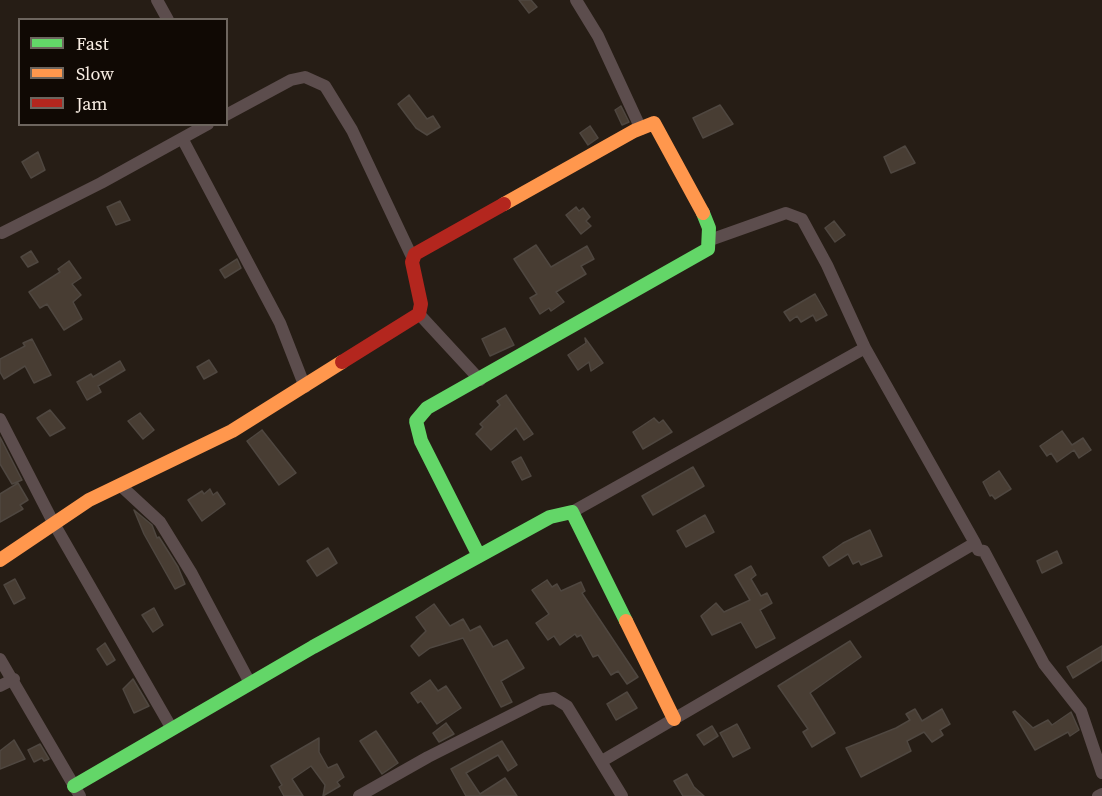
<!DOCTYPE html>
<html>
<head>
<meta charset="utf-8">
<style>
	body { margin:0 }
	#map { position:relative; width:1102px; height:796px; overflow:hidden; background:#261d15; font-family:"Source Serif 4",serif }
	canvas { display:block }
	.legend { position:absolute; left:18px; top:18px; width:210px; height:108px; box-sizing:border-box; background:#100904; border:2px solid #6d655e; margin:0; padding:8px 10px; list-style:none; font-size:18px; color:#f9eee4 }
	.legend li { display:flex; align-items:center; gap:12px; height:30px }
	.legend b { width:30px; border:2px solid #6d655e }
</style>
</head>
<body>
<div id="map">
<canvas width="1102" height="796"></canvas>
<ul class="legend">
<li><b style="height:8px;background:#63d668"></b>Fast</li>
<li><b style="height:8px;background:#ff974d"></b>Slow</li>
<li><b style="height:8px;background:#b3261e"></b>Jam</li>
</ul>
</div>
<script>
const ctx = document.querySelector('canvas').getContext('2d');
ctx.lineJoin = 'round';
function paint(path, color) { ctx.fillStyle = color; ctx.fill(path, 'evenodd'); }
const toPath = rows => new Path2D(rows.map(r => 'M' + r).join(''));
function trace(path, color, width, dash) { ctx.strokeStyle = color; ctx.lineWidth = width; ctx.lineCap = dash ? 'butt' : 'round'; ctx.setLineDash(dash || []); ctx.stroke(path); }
const building = toPath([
	[519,0,531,0,537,7,529,13,519,0],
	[409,95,427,119,433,116,440,127,427,135,416,128,398,104,409,95],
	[720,105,733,124,703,138,693,118,720,105],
	[621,106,629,122,622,125,615,110,621,106],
	[590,126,598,138,588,145,580,133,590,126],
	[905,146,915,163,891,173,884,157,905,146],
	[38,152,45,170,31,178,22,162,38,152],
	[120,201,130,220,116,225,107,207,120,201],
	[576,207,579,211,583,208,590,217,586,221,591,226,581,234,566,215,576,207],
	[834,221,845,235,835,242,825,228,834,221],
	[536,245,551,267,587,246,594,259,581,266,586,274,556,292,564,302,551,311,549,308,540,314,530,298,537,294,514,259,536,245],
	[31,251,38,262,28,267,21,257,31,251],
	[237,259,241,268,225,278,220,270,237,259],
	[69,261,81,278,72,284,81,295,73,302,82,319,64,330,47,304,40,308,29,292,60,272,58,269,69,261],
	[815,294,827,315,816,321,813,315,801,322,797,316,790,321,784,312,815,294],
	[505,328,514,345,490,356,482,339,505,328],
	[585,338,603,363,591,371,589,362,578,370,568,355,586,343,585,338],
	[32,339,51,375,34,383,25,366,4,379,0,372,0,359,25,346,23,343,32,339],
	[209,360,217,372,204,379,197,367,209,360],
	[120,361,125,370,98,386,101,392,87,400,77,382,91,374,93,377,120,361],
	[506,395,533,434,524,440,516,428,491,450,476,434,483,427,480,424,500,405,497,401,506,395],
	[50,410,65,428,50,436,37,418,50,410],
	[140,413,154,430,143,439,128,421,140,413],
	[654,418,659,423,663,420,672,432,643,449,633,432,654,418],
	[262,430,296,473,279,485,247,441,262,430],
	[1062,431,1072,445,1083,438,1091,450,1079,458,1074,450,1057,462,1051,453,1047,456,1040,446,1062,431],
	[0,437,22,480,12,484,0,464,0,437],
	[521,457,531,476,522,480,512,462,521,457],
	[693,467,704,486,653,515,642,496,693,467],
	[999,471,1011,489,995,499,992,495,990,496,983,482,999,471],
	[18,483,28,500,20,505,23,509,0,522,0,494,18,483],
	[210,489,213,495,217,492,225,504,202,521,188,500,202,491,204,494,210,489],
	[134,510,152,525,157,538,159,537,178,567,185,584,175,589,144,534,134,510],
	[705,515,714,532,686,547,677,531,705,515],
	[870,530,882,556,861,565,859,561,853,564,848,554,829,566,823,557,843,543,870,530],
	[328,548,337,563,317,576,307,561,328,548],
	[1057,551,1062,563,1042,573,1037,561,1057,551],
	[751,566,756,575,751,579,761,596,767,593,772,603,760,610,775,638,756,648,741,622,712,635,701,616,716,603,724,612,750,600,735,575,751,566],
	[15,579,25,598,14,604,4,585,15,579],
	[547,580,552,587,557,584,561,591,581,582,585,591,582,593,638,677,627,684,618,671,611,675,598,655,593,657,581,635,577,637,575,634,560,645,554,636,548,640,536,623,549,614,532,590,547,580],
	[434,604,450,626,463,619,470,631,480,626,493,647,507,640,524,668,501,681,512,702,501,707,463,638,430,648,419,656,411,646,426,631,416,617,434,604],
	[154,608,163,625,153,632,142,615,154,608],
	[850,641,861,657,810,693,835,733,812,747,803,732,808,729,778,686,850,641],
	[105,643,115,660,107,665,97,649,105,643],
	[1102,646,1102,660,1073,678,1067,667,1102,646],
	[133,679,149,706,134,713,123,689,133,679],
	[430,680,438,691,446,686,461,708,437,724,421,701,418,703,411,693,430,680],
	[627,692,637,708,616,720,607,704,627,692],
	[915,709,922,721,942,709,950,724,940,730,943,735,932,742,924,732,907,741,911,751,861,777,846,748,896,728,910,720,906,714,915,709],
	[1015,711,1033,728,1048,720,1052,725,1071,712,1079,730,1070,736,1068,732,1035,750,1013,712,1015,711],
	[446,723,454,734,439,742,433,733,446,723],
	[737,724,750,748,733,757,720,733,737,724],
	[712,726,718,736,704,745,697,735,712,726],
	[376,731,398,763,382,774,360,741,376,731],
	[319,738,319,752,328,768,337,764,344,777,337,782,340,786,323,796,325,785,311,766,292,779,303,796,284,796,279,787,282,785,271,766,319,738],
	[14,740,25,759,0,769,0,751,14,740],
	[502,741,517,765,508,771,498,755,466,773,480,794,505,778,517,796,466,796,451,769,502,741],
	[40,744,49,759,44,761,42,758,34,762,28,750,40,744],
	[687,774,694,787,704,796,683,796,674,781,687,774]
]);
const street = toPath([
	[157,0,168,20],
	[576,0,598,36,641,129],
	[226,115,291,80,305,77,325,86,352,130,412,257],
	[183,140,280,323,305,387],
	[2,233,101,183,208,124],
	[710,240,786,213,802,219,827,265,865,348],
	[419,314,480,380],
	[0,419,53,522,172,729],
	[120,485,160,522,192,574,250,683],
	[572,512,865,348,975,543],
	[0,659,80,796],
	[0,686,14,679],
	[602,761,975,543,978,550,984,551,1044,664,1081,711,1102,773],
	[359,796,428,757,541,700,554,698,567,706,622,796],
	[1098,796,1102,794]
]);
const fast = toPath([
	[479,556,421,441,416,421,427,408,708,249,709,228,703,213],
	[74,786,313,647,550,517,572,512,626,621]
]);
const slow = toPath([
	[504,204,634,131,654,123,703,213],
	[0,560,89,500,232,431,342,362],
	[626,621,674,719]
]);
const jam = toPath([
	[342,362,419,314,421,304,412,262,415,254,504,204]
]);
paint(building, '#483d33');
trace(building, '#4f4740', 1.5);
trace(street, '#5c4d4d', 12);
trace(fast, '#63d668', 14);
trace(slow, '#ff974d', 14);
trace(jam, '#b3261e', 14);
</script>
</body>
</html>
